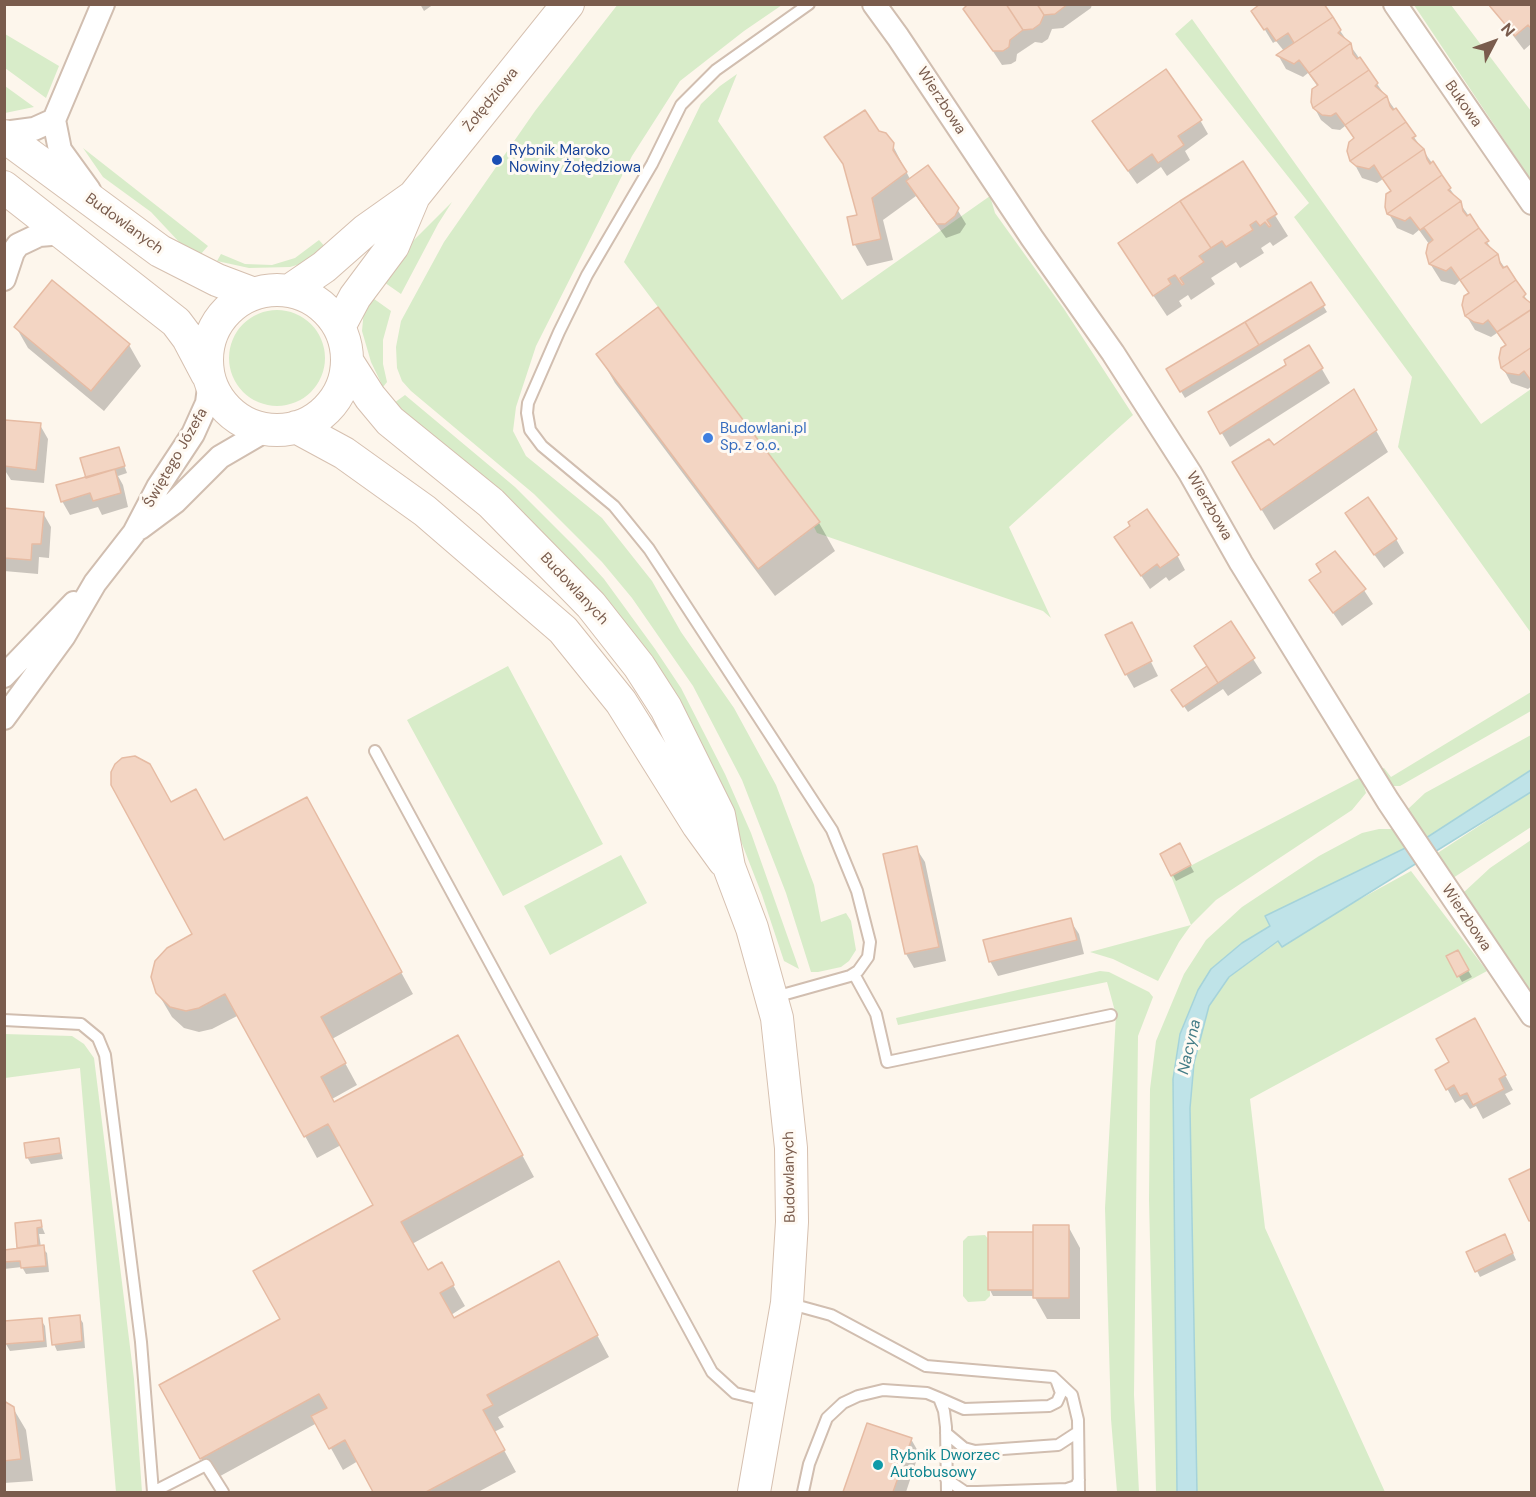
<!DOCTYPE html>
<html>
<head>
<meta charset="utf-8">
<style>
	body { margin:0 }
	#map { position:relative; width:1536px; height:1497px; overflow:hidden; background:#fdf6ec; font-family:"DM Sans",sans-serif }
	canvas { display:block }
	.frame { position:absolute; inset:0; border:6px solid #7a5c4d; pointer-events:none }
	.north { position:absolute; left:1464px; top:12px; width:60px; height:60px; -webkit-text-stroke:4px #fffaf3; paint-order:stroke; rotate:49deg; font-size:16px; font-weight:700; line-height:24px; text-align:center; color:#7a5c4d }
	.north::after { content:''; display:block; margin:auto; width:21px; height:27px; background:#7a5c4d; clip-path:polygon(50% 0,100% 100%,50% 72%,0 100%) }
</style>
</head>
<body>
<div id="map">
<canvas width="1536" height="1497"></canvas>
<div class="frame"></div>
<div class="north">N</div>
</div>
<script>
const ctx = document.querySelector('canvas').getContext('2d');
ctx.lineJoin = 'round';
function paint(path, color) { ctx.fillStyle = color; ctx.fill(path, 'evenodd'); }
const toPath = rows => new Path2D(rows.map(r => 'M' + r).join(''));
function trace(path, color, width, dash) { ctx.strokeStyle = color; ctx.lineWidth = width; ctx.lineCap = dash ? 'butt' : 'round'; ctx.setLineDash(dash || []); ctx.stroke(path); }
function label(font, color, halo, rows, align = 'center') {
  ctx.font = font + ' "DM Sans",sans-serif'; ctx.lineWidth = 6; ctx.setLineDash([]); ctx.textBaseline = 'middle'; ctx.strokeStyle = halo; ctx.fillStyle = color; for (const [text, x, y, turn = 0] of rows) {
    ctx.save(); ctx.translate(x, y); ctx.rotate((+turn || 0) * Math.PI / 180); ctx.textAlign = isNaN(turn) ? turn : align; if (halo) ctx.strokeText(text, 0, 0); ctx.fillText(text, 0, 0); ctx.restore();
  }
}
const green = toPath([
	[618,4,782,5,744,31,680,81,632,156,536,346,516,407,513,431,526,456,602,518,652,581,681,632,734,708,776,785,814,885,821,922,846,913,851,921,856,950,849,961,841,967,818,972,811,972,786,893,742,780,693,686,632,598,602,562,534,494,411,391,402,381,397,368,396,347,401,321,444,242,535,111],
	[1414,5,1451,5,1531,111,1531,180],
	[1192,19,1481,424,1531,389,1531,633,1398,447,1412,377,1294,217,1309,203,1175,34],
	[5,34,59,66,46,98,5,68],
	[737,74,718,121,842,300,990,196,995,213,1064,309,1133,415,1009,527,1051,618,1043,611,817,533,814,527,820,522,624,262,701,104,720,86],
	[5,86,34,107,5,113],
	[83,148,208,246,200,255,181,244,151,212,103,177],
	[452,202,438,224,401,294,381,280,401,253],
	[319,240,327,249,304,263,290,267,249,268,217,261,221,254,245,264,272,265,295,258],
	[370,296,391,311,383,340,383,364,387,382,383,387,371,362,362,331,364,309],
	'229 358a48 48 0 1 1 96 0a48 48 0 1 1-96 0Z',
	[405,395,515,487,576,548,604,579,655,649,681,688,725,774,751,833,799,969,784,961,762,895,723,795,580,572,477,471,406,416,394,403],
	[508,666,603,844,503,896,407,720],
	[1531,692,1531,711,1400,786,1392,786,1381,769,1384,768,1391,777],
	[1531,735,1531,770,1426,838,1407,810,1425,793],
	[1361,777,1366,793,1352,810,1216,900,1191,925,1179,942,1158,981,1113,959,1090,952,1191,925,1171,876],
	[1531,792,1531,827,1453,878,1436,854],
	[1379,829,1396,829,1405,849,1265,916,1271,926,1242,943,1211,969,1173,1079,1177,1492,1156,1492,1149,1200,1150,1089,1156,1041,1184,974,1206,940,1242,907,1319,856,1362,833],
	[1531,840,1531,996,1463,893,1490,868],
	[621,855,647,903,550,955,524,906],
	[1411,871,1487,971,1250,1099,1265,1228,1385,1492,1197,1492,1190,1108,1194,1063,1209,1006,1229,977,1279,941,1282,947,1322,920],
	[1100,971,1109,972,1149,992,1153,997,1138,1036,1134,1395,1139,1492,1117,1492,1111,1419,1105,1208,1116,1015,1107,982,898,1025,896,1018],
	[4,1034,72,1036,84,1044,94,1058,134,1379,142,1492,116,1492,80,1068,5,1078],
	[985,1235,989,1240,990,1296,985,1301,968,1302,963,1296,963,1241,968,1236]
]);
const water = toPath([
	[1531,770,1531,792,1282,947,1278,941,1229,977,1209,1006,1194,1063,1190,1108,1197,1492,1177,1492,1173,1079,1180,1034,1198,990,1211,969,1242,943,1270,926,1265,916,1426,838,1531,770]
]);
const shadow = toPath([
	[420,4,434,4,424,11],
	[971,4,1092,4,1091,8,1063,28,1052,29,1048,39,1042,43,1035,42,1017,54,1016,61,1011,64,1002,65,965,9],
	[1489,4,1532,4,1532,43,1524,50],
	[1325,9,1532,307,1532,386,1528,389,1511,383,1503,368,1507,347,1497,333,1491,337,1475,330,1466,315,1470,294,1460,280,1455,285,1441,281,1429,262,1429,244,1419,230,1413,235,1397,228,1389,214,1392,192,1383,179,1377,183,1362,178,1354,163,1355,139,1345,126,1340,130,1332,129,1321,120,1313,105,1318,87,1308,73,1303,77,1286,69,1278,55,1284,51,1276,41,1273,43,1262,25],
	[1200,120,1208,134,1185,151,1190,160,1167,176,1161,167,1137,184,1102,135],
	[878,132,892,144,910,179,957,209,966,224,960,233,946,238,916,196,883,220,893,260,867,266,855,245,859,216,846,169,826,137],
	[1242,163,1288,236,1273,246,1270,242,1261,248,1264,253,1240,268,1236,262,1211,278,1215,284,1191,300,1188,295,1179,301,1182,306,1167,316,1133,265],
	[1310,284,1327,312,1185,398,1168,370],
	[658,310,819,523,835,551,775,596,615,383,598,354],
	[16,327,129,345,141,366,104,411,28,348],
	[1309,347,1330,383,1230,447,1210,413,1288,365],
	[1354,391,1388,452,1274,530,1246,484,1274,447],
	[6,421,40,425,48,439,44,483,11,480,4,469],
	[118,449,127,473,118,476,123,485,128,507,102,515,98,507,70,515,62,501],
	[4,510,43,513,51,527,49,558,39,557,38,574,4,571],
	[1355,528,1396,539,1404,553,1384,568],
	[1116,538,1177,555,1185,570,1169,581,1166,577,1150,589],
	[1354,575,1373,604,1342,626,1320,594],
	[1230,623,1262,673,1228,696,1223,689,1188,712,1177,696,1208,667],
	[1139,638,1158,676,1134,688,1126,674],
	[127,758,142,759,151,768,171,804,224,842,318,821,413,994,332,1039,357,1085,332,1099,334,1104,470,1058,534,1177,412,1244,427,1272,441,1264,465,1306,451,1315,453,1320,570,1285,609,1357,498,1417,504,1427,494,1432,516,1472,478,1492,375,1492,358,1461,343,1470,317,1423,213,1480,201,1458,282,1320,375,1206,341,1145,317,1158,239,1015,212,1029,199,1032,184,1028,172,1017,159,995,194,935],
	[1179,845,1194,872,1176,881,1162,855],
	[916,848,925,862,946,961,914,968,906,954],
	[1070,920,1079,934,1084,954,998,976,990,961],
	[1457,952,1472,977,1462,982,1448,957],
	[1483,1034,1513,1090,1505,1094,1511,1104,1483,1119,1476,1106,1470,1109,1463,1099,1455,1103,1437,1070,1451,1063],
	[58,1140,63,1159,31,1164,27,1157],
	[40,1222,45,1234,39,1234,41,1247,47,1253,49,1272,26,1274,22,1267,4,1269,4,1252,19,1249,16,1225],
	[1068,1226,1080,1248,1080,1319,1047,1319,1034,1296,993,1296,990,1290,1034,1233],
	[1508,1242,1516,1260,1480,1277,1477,1271],
	[79,1317,83,1323,85,1348,57,1351,54,1344],
	[41,1320,45,1326,47,1347,10,1351,6,1344,4,1323],
	[4,1403,13,1408,26,1430,33,1481,4,1483],
	[868,1424,911,1439,919,1453,906,1492,845,1492]
]);
const building = toPath([
	[968,4,1006,4,1023,30,1010,40,1009,47,1003,51,993,51,963,9,968,4],
	[1006,4,1037,4,1044,15,1040,24,1033,29,1023,30,1006,4],
	[1037,4,1068,4,1055,14,1044,15,1037,4],
	[1260,4,1324,4,1333,17,1294,43,1288,33,1276,41,1267,28,1264,30,1251,11,1260,4],
	[1488,4,1532,4,1532,30,1528,25,1515,36,1488,4],
	[1333,17,1341,30,1338,33,1351,43,1309,73,1299,60,1294,64,1276,55,1333,17],
	[1351,43,1353,54,1357,59,1360,57,1369,70,1313,108,1311,102,1312,89,1318,85,1309,73,1351,43],
	[1166,69,1202,120,1178,136,1184,145,1158,163,1152,154,1128,171,1092,121,1166,69],
	[1369,70,1378,83,1375,86,1387,96,1345,125,1336,113,1331,116,1322,115,1313,108,1369,70],
	[1387,96,1390,106,1393,110,1396,108,1406,122,1350,161,1347,151,1349,142,1354,138,1345,125,1387,96],
	[865,110,879,131,886,133,894,143,893,150,907,172,872,198,881,239,853,245,847,217,857,215,843,164,824,137,865,110],
	[1406,122,1416,136,1412,138,1424,149,1382,178,1374,165,1369,169,1356,166,1350,161,1406,122],
	[1424,149,1427,159,1430,164,1433,161,1442,175,1387,214,1385,207,1386,194,1391,191,1382,178,1424,149],
	[1243,161,1277,214,1267,220,1271,226,1269,227,1265,222,1260,226,1256,221,1250,225,1253,230,1226,247,1222,241,1211,248,1180,201,1243,161],
	[928,165,959,208,955,216,945,224,937,224,906,181,928,165],
	[1442,175,1451,188,1448,190,1461,201,1420,230,1410,217,1405,221,1387,214,1442,175],
	[1180,201,1211,248,1199,256,1204,262,1180,278,1184,284,1182,285,1175,275,1168,279,1171,284,1153,296,1118,243,1180,201],
	[1461,201,1463,211,1467,216,1470,214,1479,228,1429,264,1426,253,1428,244,1433,240,1424,228,1420,230,1461,201],
	[1479,228,1489,241,1485,243,1498,254,1460,280,1451,267,1446,271,1429,264,1479,228],
	[1498,254,1500,263,1503,268,1507,266,1516,280,1465,316,1462,305,1464,296,1469,293,1460,280,1498,254],
	[52,280,130,344,91,391,14,327,52,280],
	[1516,280,1526,294,1523,297,1532,304,1532,309,1497,332,1488,320,1483,324,1474,322,1465,316,1516,280],
	[1311,282,1325,305,1259,345,1245,322,1311,282],
	[658,307,820,522,758,569,596,354,658,307],
	[1532,309,1532,347,1501,368,1499,358,1501,348,1506,345,1497,332,1532,309],
	[1245,322,1259,345,1180,392,1166,369,1245,322],
	[1309,345,1323,368,1220,434,1208,412,1286,365,1284,360,1309,345],
	[1532,347,1532,382,1524,371,1519,375,1507,373,1501,368,1532,347],
	[1354,389,1377,430,1261,510,1232,462,1269,439,1274,445,1354,389],
	[5,420,41,423,36,470,4,466,5,420],
	[119,447,125,466,86,478,80,458,119,447],
	[115,469,121,493,93,501,90,493,61,502,56,485,115,469],
	[1368,497,1397,539,1374,555,1345,513,1368,497],
	[4,508,44,512,41,544,32,544,31,560,4,558,4,508],
	[1147,509,1179,555,1160,568,1157,564,1141,576,1114,537,1130,526,1128,522,1147,509],
	[1335,551,1366,589,1333,613,1309,580,1321,572,1316,564,1335,551],
	[1231,621,1255,658,1218,683,1194,646,1231,621],
	[1132,622,1152,661,1125,675,1105,635,1132,622],
	[1207,666,1218,683,1183,707,1171,690,1207,666],
	[135,756,150,764,171,802,196,789,224,840,307,797,402,972,321,1017,346,1063,321,1077,329,1092,334,1102,458,1035,523,1155,401,1222,428,1270,442,1262,453,1282,454,1285,440,1293,454,1318,559,1261,598,1335,487,1395,493,1405,483,1410,505,1450,426,1492,373,1492,345,1440,329,1449,311,1416,327,1408,319,1394,200,1459,159,1385,280,1319,253,1271,373,1205,328,1124,304,1137,225,994,199,1008,186,1011,170,1007,156,993,151,977,155,961,167,948,192,934,111,785,111,772,115,764,122,758,135,756],
	[1180,843,1191,865,1171,876,1160,854,1180,843],
	[917,846,939,947,905,954,883,854,917,846],
	[1071,918,1077,940,989,962,983,940,1071,918],
	[1458,950,1469,970,1457,977,1446,956,1458,950],
	[1475,1018,1506,1075,1499,1079,1504,1089,1473,1105,1467,1093,1460,1096,1454,1085,1446,1090,1435,1070,1449,1062,1436,1039,1475,1018],
	[59,1138,61,1153,26,1158,24,1143,59,1138],
	[1532,1168,1532,1220,1529,1221,1509,1179,1532,1168],
	[41,1220,42,1227,37,1228,38,1245,17,1248,15,1223,41,1220],
	[1033,1225,1069,1225,1069,1298,1033,1298,1033,1225],
	[988,1232,1033,1232,1033,1290,988,1290,988,1232],
	[1505,1234,1513,1253,1475,1272,1466,1252,1505,1234],
	[44,1245,46,1266,21,1268,20,1261,4,1262,4,1250,44,1245],
	[80,1315,82,1341,52,1345,49,1318,80,1315],
	[42,1318,44,1341,5,1344,4,1321,42,1318],
	[4,1401,14,1407,21,1459,4,1461,4,1401],
	[867,1423,912,1438,893,1492,843,1492,867,1423]
]);
const lane = toPath([
	[375,751,712,1372,735,1393,768,1401],
	[854,974,876,1014,887,1062,1111,1015],
	[775,997,850,976,858,971,868,957,870,942,857,891,832,830,649,549,614,506,542,446,530,430,527,413,528,403,559,332,587,275,652,164,681,105,716,70,809,4],
	[4,1020,81,1024,98,1038,105,1055,141,1342,153,1492],
	[791,1304,831,1315,926,1366,1053,1377,1072,1395,1078,1420,1079,1492],
	[939,1398,964,1409,1049,1406,1057,1402,1061,1393,1057,1382],
	[946,1433,964,1448,975,1451,1058,1445,1078,1432],
	[946,1479,965,1492,977,1492,1067,1489,1076,1486,1079,1480],
	[153,1492,206,1465,223,1492],
	[803,1492,809,1464,827,1418,843,1403,858,1396,883,1390,927,1393,939,1398,944,1411,946,1427,947,1492]
]);
const street = toPath([
	[874,4,898,37,1032,238,1113,353,1190,473,1241,563,1388,801,1532,1015],
	[1395,4,1532,203],
	[4,133,34,129,54,120],
	[89,190,60,150,54,120,103,4],
	[4,279,13,252,18,245,39,235,63,233],
	[140,528,175,502,220,457,268,429],
	[4,676,74,603],
	[4,718,64,636,95,583,134,533,158,487,193,434,207,403,210,380]
]);
const secondary = toPath([
	[4,136,160,251,217,280,254,294],
	[4,187,176,322,188,338,207,374],
	'207 360a70 70 0 1 1 140 0a70 70 0 1 1-140 0Z',
	[289,291,324,267,366,230,414,196],
	[339,327,355,297,393,246,414,196,568,4],
	[347,361,370,397,390,421,491,503,591,605,639,666,666,708,719,815,729,867,752,928,777,1018,791,1148,792,1222,787,1303,754,1492],
	[296,427,344,453,425,511,563,630,621,702,698,825,724,861]
]);
const markers = [
	[497,160,6,"#1a4fb4"],
	[708,438,6,"#3f7fe0"],
	[878,1465,6,"#0f9aa8"]
];
const streetNames = [
	["Żołędziowa",491,100,-51],
	["Wierzbowa",941,101,57],
	["Bukowa",1463,104,55],
	["Budowlanych",124,224,36],
	["Świętego Józefa",176,458,-60],
	["Wierzbowa",1209,506,60],
	["Budowlanych",574,589,47],
	["Wierzbowa",1466,918,56],
	["Budowlanych",790,1177,-91]
];
const transitNames = [
	["Rybnik Maroko",509,151],
	["Nowiny Żołędziowa",509,168]
];
const shopNames = [
	["Budowlani.pl",720,429],
	["Sp. z o.o.",720,446]
];
const cultureNames = [
	["Rybnik Dworzec",890,1456],
	["Autobusowy",890,1473]
];
const waterNames = [
	["Nacyna",1190,1047,-77]
];
paint(green, '#d8ecc9');
paint(water, '#bfe3e8');
trace(water, '#a5d3da', 1.5);
paint(shadow, '#0003');
paint(building, '#f3d5c3');
trace(building, '#e6bba3', 1.5);
trace(lane, '#d1beb0', 14);
trace(street, '#d1beb0', 26);
trace(secondary, '#d6c0b0', 34);
trace(lane, '#fff', 10);
trace(street, '#fff', 22);
trace(secondary, '#fff', 32);
for (const [x, y, r, color] of markers) { const dot = new Path2D(); dot.arc(x, y, r, 0, 2 * Math.PI); ctx.fillStyle = color; ctx.fill(dot); trace(dot, '#fffaf3', 2); }
label('15px', '#7a5c4d', '#fffaf3', streetNames);
label('15px', '#164399', '#fffaf3', transitNames, 'left');
label('15px', '#366cbe', '#fffaf3', shopNames, 'left');
label('15px', '#0d838f', '#fffaf3', cultureNames, 'left');
label('italic 16px', '#437c86', '#fffaf3', waterNames);
</script>
</body>
</html>
